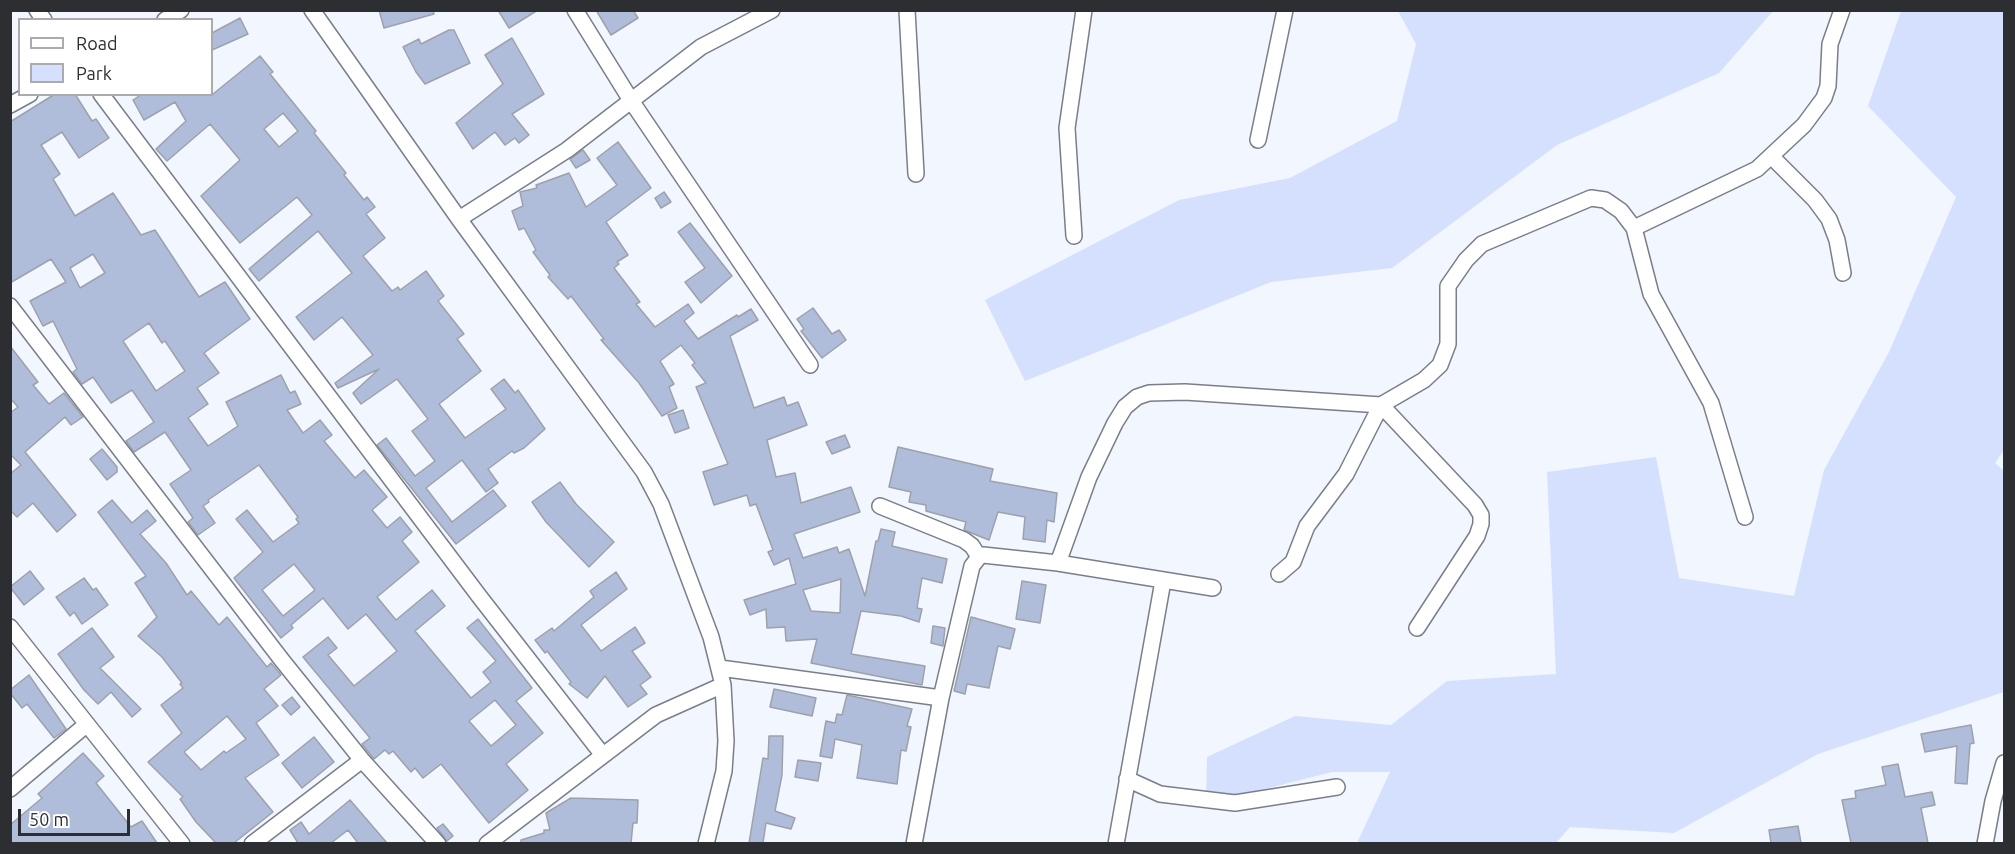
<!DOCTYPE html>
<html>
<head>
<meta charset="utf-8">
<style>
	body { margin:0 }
	#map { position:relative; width:2015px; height:854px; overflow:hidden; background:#f2f6fe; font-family:Ubuntu,sans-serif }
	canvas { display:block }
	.frame { position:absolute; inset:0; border:12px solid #2c2e32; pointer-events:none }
	.legend { position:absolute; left:18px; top:18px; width:195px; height:78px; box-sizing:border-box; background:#fff; border:2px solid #ababad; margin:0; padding:8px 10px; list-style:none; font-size:18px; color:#2c2e32 }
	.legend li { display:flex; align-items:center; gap:12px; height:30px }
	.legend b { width:30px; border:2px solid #ababad }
	.scale { position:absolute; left:18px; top:809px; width:112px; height:27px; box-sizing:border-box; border:3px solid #2c2e32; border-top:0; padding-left:8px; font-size:18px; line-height:21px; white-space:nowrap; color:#2c2e32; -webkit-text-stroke:4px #fff; paint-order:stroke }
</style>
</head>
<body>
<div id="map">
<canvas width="2015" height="854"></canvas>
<div class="frame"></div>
<ul class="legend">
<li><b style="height:8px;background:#fff"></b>Road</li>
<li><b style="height:16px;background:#d4e0fe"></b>Park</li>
</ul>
<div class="scale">50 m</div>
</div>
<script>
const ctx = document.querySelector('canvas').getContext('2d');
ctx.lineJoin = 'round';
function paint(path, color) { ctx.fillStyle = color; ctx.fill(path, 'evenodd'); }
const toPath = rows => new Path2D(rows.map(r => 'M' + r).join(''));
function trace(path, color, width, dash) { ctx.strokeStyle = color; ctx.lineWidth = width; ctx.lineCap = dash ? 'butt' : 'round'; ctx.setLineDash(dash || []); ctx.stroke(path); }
const green = toPath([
	[1398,11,1773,11,1719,73,1557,145,1392,268,1271,282,1025,381,985,300,1179,200,1290,178,1397,121,1416,44],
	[1901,11,2004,11,2004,450,1995,463,2004,471,2004,692,1818,754,1674,833,1570,827,1556,843,1357,843,1390,772,1332,772,1206,804,1207,757,1295,716,1391,725,1447,681,1556,674,1547,472,1656,457,1679,578,1794,596,1824,470,1889,352,1956,197,1868,106]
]);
const building = toPath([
	[379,10,433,10,434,14,384,28,379,10],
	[498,10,538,10,509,28,498,10],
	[596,10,633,10,638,18,611,35,596,10],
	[240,18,248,34,212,50,212,33,240,18],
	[449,30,454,30,470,63,425,84,416,72,403,47,419,39,421,44,449,30],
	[512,38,544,94,512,114,529,135,519,143,515,138,505,145,495,132,473,149,456,123,503,84,485,55,512,38],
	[260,56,273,72,270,74,316,131,314,133,346,173,344,175,364,200,367,197,375,207,366,214,385,238,363,256,392,291,398,287,400,290,426,271,444,296,438,301,464,334,457,339,481,371,439,404,465,438,506,409,491,389,504,379,515,393,518,390,545,429,524,448,514,453,512,451,488,469,498,483,486,492,462,460,426,488,452,522,493,490,506,506,456,544,377,445,386,438,415,476,435,461,412,431,428,419,397,379,361,404,353,393,379,369,338,388,335,383,373,355,342,317,314,340,296,317,352,273,318,231,259,281,249,269,312,215,297,197,240,243,201,196,240,160,210,124,167,161,156,149,186,121,175,102,144,120,133,100,142,94,213,94,260,56],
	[283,113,298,131,279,147,264,129,283,113],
	[55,94,75,94,92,121,96,119,109,138,79,158,62,132,41,145,60,174,53,179,75,216,113,193,141,235,155,230,199,297,225,282,250,319,204,353,219,373,197,388,208,404,188,418,208,446,238,426,226,402,281,375,290,393,295,391,301,404,287,410,303,433,320,420,332,435,324,441,355,478,364,470,387,497,372,510,387,528,400,517,412,532,402,541,419,562,377,597,396,620,432,590,445,606,415,631,471,698,491,682,483,672,496,661,467,628,478,619,532,688,516,701,543,733,506,764,528,790,489,823,441,764,423,778,415,768,411,772,393,751,389,754,385,750,374,759,362,744,370,738,303,657,328,637,337,648,328,655,354,686,397,651,366,614,348,629,323,598,291,625,293,628,281,638,234,578,263,552,236,519,247,510,273,542,299,523,296,519,298,517,259,465,208,500,209,502,203,506,215,523,198,535,188,522,193,518,170,484,191,470,165,432,134,452,126,441,154,422,132,390,111,403,93,377,82,384,73,372,77,369,53,321,43,326,30,301,66,282,51,259,10,283,10,122,55,94],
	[93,254,105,273,80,288,70,268,93,254],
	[149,323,162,343,165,341,185,371,156,391,123,341,149,323],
	[294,564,315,590,283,616,262,590,294,564],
	[495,700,516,725,491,746,469,721,495,700],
	[618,142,651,188,606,222,628,255,617,262,619,264,614,268,640,302,636,304,655,327,688,304,694,313,684,321,698,339,737,315,738,317,751,309,758,320,730,336,754,408,784,397,787,406,798,402,807,425,767,440,776,477,795,473,801,503,851,487,860,512,794,534,803,558,837,547,839,553,849,549,865,596,876,541,878,541,881,529,895,532,892,546,947,559,942,583,922,578,917,608,922,609,919,622,901,616,861,611,851,654,925,666,922,685,811,663,817,639,786,641,785,627,767,628,766,609,750,615,744,600,796,584,789,558,774,565,768,552,773,550,756,504,750,506,747,495,714,505,703,472,728,464,696,387,706,383,692,365,695,363,681,345,660,361,674,384,669,387,677,408,662,416,639,383,601,340,604,339,571,296,568,299,548,277,550,275,533,252,536,250,524,228,519,230,512,211,523,206,520,192,537,188,536,185,569,173,586,207,617,185,597,158,618,142],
	[841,579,840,613,811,611,803,590,841,579],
	[583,150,590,160,576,168,570,159,583,150],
	[664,192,671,202,661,208,655,198,664,192],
	[690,223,732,276,701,303,685,282,705,268,678,232,690,223],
	[813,308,832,334,839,330,846,340,822,358,801,331,804,329,797,319,813,308],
	[10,346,38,382,33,385,49,404,64,393,83,417,71,425,65,417,25,452,76,515,57,532,33,503,17,517,10,510,10,474,21,465,10,454,10,413,18,407,10,398,10,346],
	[683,410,689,428,675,433,668,415,683,410],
	[845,435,850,447,832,454,826,442,845,435],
	[898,447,993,469,990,481,1057,493,1054,522,1047,520,1045,542,1023,539,1025,517,998,512,989,540,964,530,966,522,926,511,926,505,909,502,911,492,889,487,898,447],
	[102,449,117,467,117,472,107,480,90,459,102,449],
	[560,482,576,504,614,542,589,567,546,522,532,502,560,482],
	[112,500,132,523,147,510,156,521,140,534,166,563,187,595,191,591,219,625,227,617,267,667,271,663,281,675,264,689,278,706,256,723,279,755,245,778,273,812,234,843,216,843,196,822,180,799,183,797,148,762,182,733,161,705,183,688,180,684,182,683,162,657,138,636,157,617,135,583,146,576,98,512,112,500],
	[227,716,246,739,226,753,224,751,201,770,184,752,227,716],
	[30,571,44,589,24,605,10,587,30,571],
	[616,572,627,589,581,625,601,651,635,627,645,643,632,651,651,677,640,685,647,694,628,707,605,676,587,698,569,684,571,682,547,651,545,653,535,640,552,628,554,631,594,597,590,591,616,572],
	[84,578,93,590,96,588,108,605,82,624,74,612,70,616,56,597,84,578],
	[1022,581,1046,585,1040,623,1016,619,1022,581],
	[971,617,1015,629,1010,649,998,646,989,688,967,684,965,694,954,691,971,617],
	[933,626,945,628,943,646,931,643,933,626],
	[92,628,114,657,100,668,141,709,132,717,111,692,98,704,84,690,58,654,92,628],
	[29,675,66,729,54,738,27,704,22,708,10,693,10,690,29,675],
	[774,689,816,698,812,716,770,707,774,689],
	[847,695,912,709,907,726,911,727,906,751,901,750,897,784,857,778,862,745,835,739,832,758,820,756,826,721,835,723,837,714,842,715,847,695],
	[292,697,300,707,291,715,282,705,292,697],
	[1971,725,1974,743,1970,744,1967,784,1955,783,1957,746,1925,752,1921,734,1971,725],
	[769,736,783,736,782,775,775,811,795,818,791,829,766,823,763,843,749,843,763,758,768,759,769,736],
	[314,737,334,762,302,788,282,763,314,737],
	[83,753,104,776,96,783,131,827,142,821,157,843,10,843,10,825,42,798,38,794,83,753],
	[798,760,821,763,818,781,795,777,798,760],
	[1898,764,1905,797,1932,792,1935,805,1921,808,1928,843,1851,843,1842,800,1856,798,1855,791,1886,785,1882,767,1898,764],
	[571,798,638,800,637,823,633,823,631,843,521,843,521,840,544,833,544,830,550,830,546,813,571,798],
	[350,800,387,843,358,843,348,830,331,843,298,843,290,830,301,822,309,834,350,800],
	[443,824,453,836,447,841,437,828,443,824],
	[1798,826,1801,843,1771,843,1769,830,1798,826]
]);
const minor = toPath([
	[37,10,44,20],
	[312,10,459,219,644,472,661,504,711,637,723,685,726,741,724,771,706,844],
	[575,10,632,102,810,365],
	[907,10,916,174],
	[165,20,181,10],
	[101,94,479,596,602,754],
	[10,105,30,94],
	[1258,140,1285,10],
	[1771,156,1815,200,1829,219,1837,240,1843,273],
	[459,219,567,150,701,47,772,10],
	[1634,228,1757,169,1804,125,1824,98,1828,86,1830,44,1842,10],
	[1074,236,1067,128,1084,10],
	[10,306,281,659,362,760,438,844],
	[880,506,964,540,972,546,979,557],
	[1058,563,1089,477,1115,423,1125,407,1137,397,1149,393,1185,392,1381,405,1475,505,1481,515,1481,524,1477,536,1417,628],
	[1279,574,1293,562,1307,526,1346,474,1381,405,1424,380,1440,365,1448,344,1448,286,1466,260,1482,244,1591,198,1605,200,1621,211,1634,228,1651,294,1711,403,1745,517],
	[10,627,182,844],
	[720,668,941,698],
	[1127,779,1160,794,1235,803,1337,787],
	[10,789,87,724],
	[252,844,362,760],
	[487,844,656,715,723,685],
	[914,844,941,698,972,566,979,557,983,555,1058,563,1213,588],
	[1116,844,1163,581],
	[1985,844,1993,801,2004,763]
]);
paint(green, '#d4e0fe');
paint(building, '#b0bdda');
trace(building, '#9da1ab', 1.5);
trace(minor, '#7a7e88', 18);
trace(minor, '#fff', 15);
</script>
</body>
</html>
